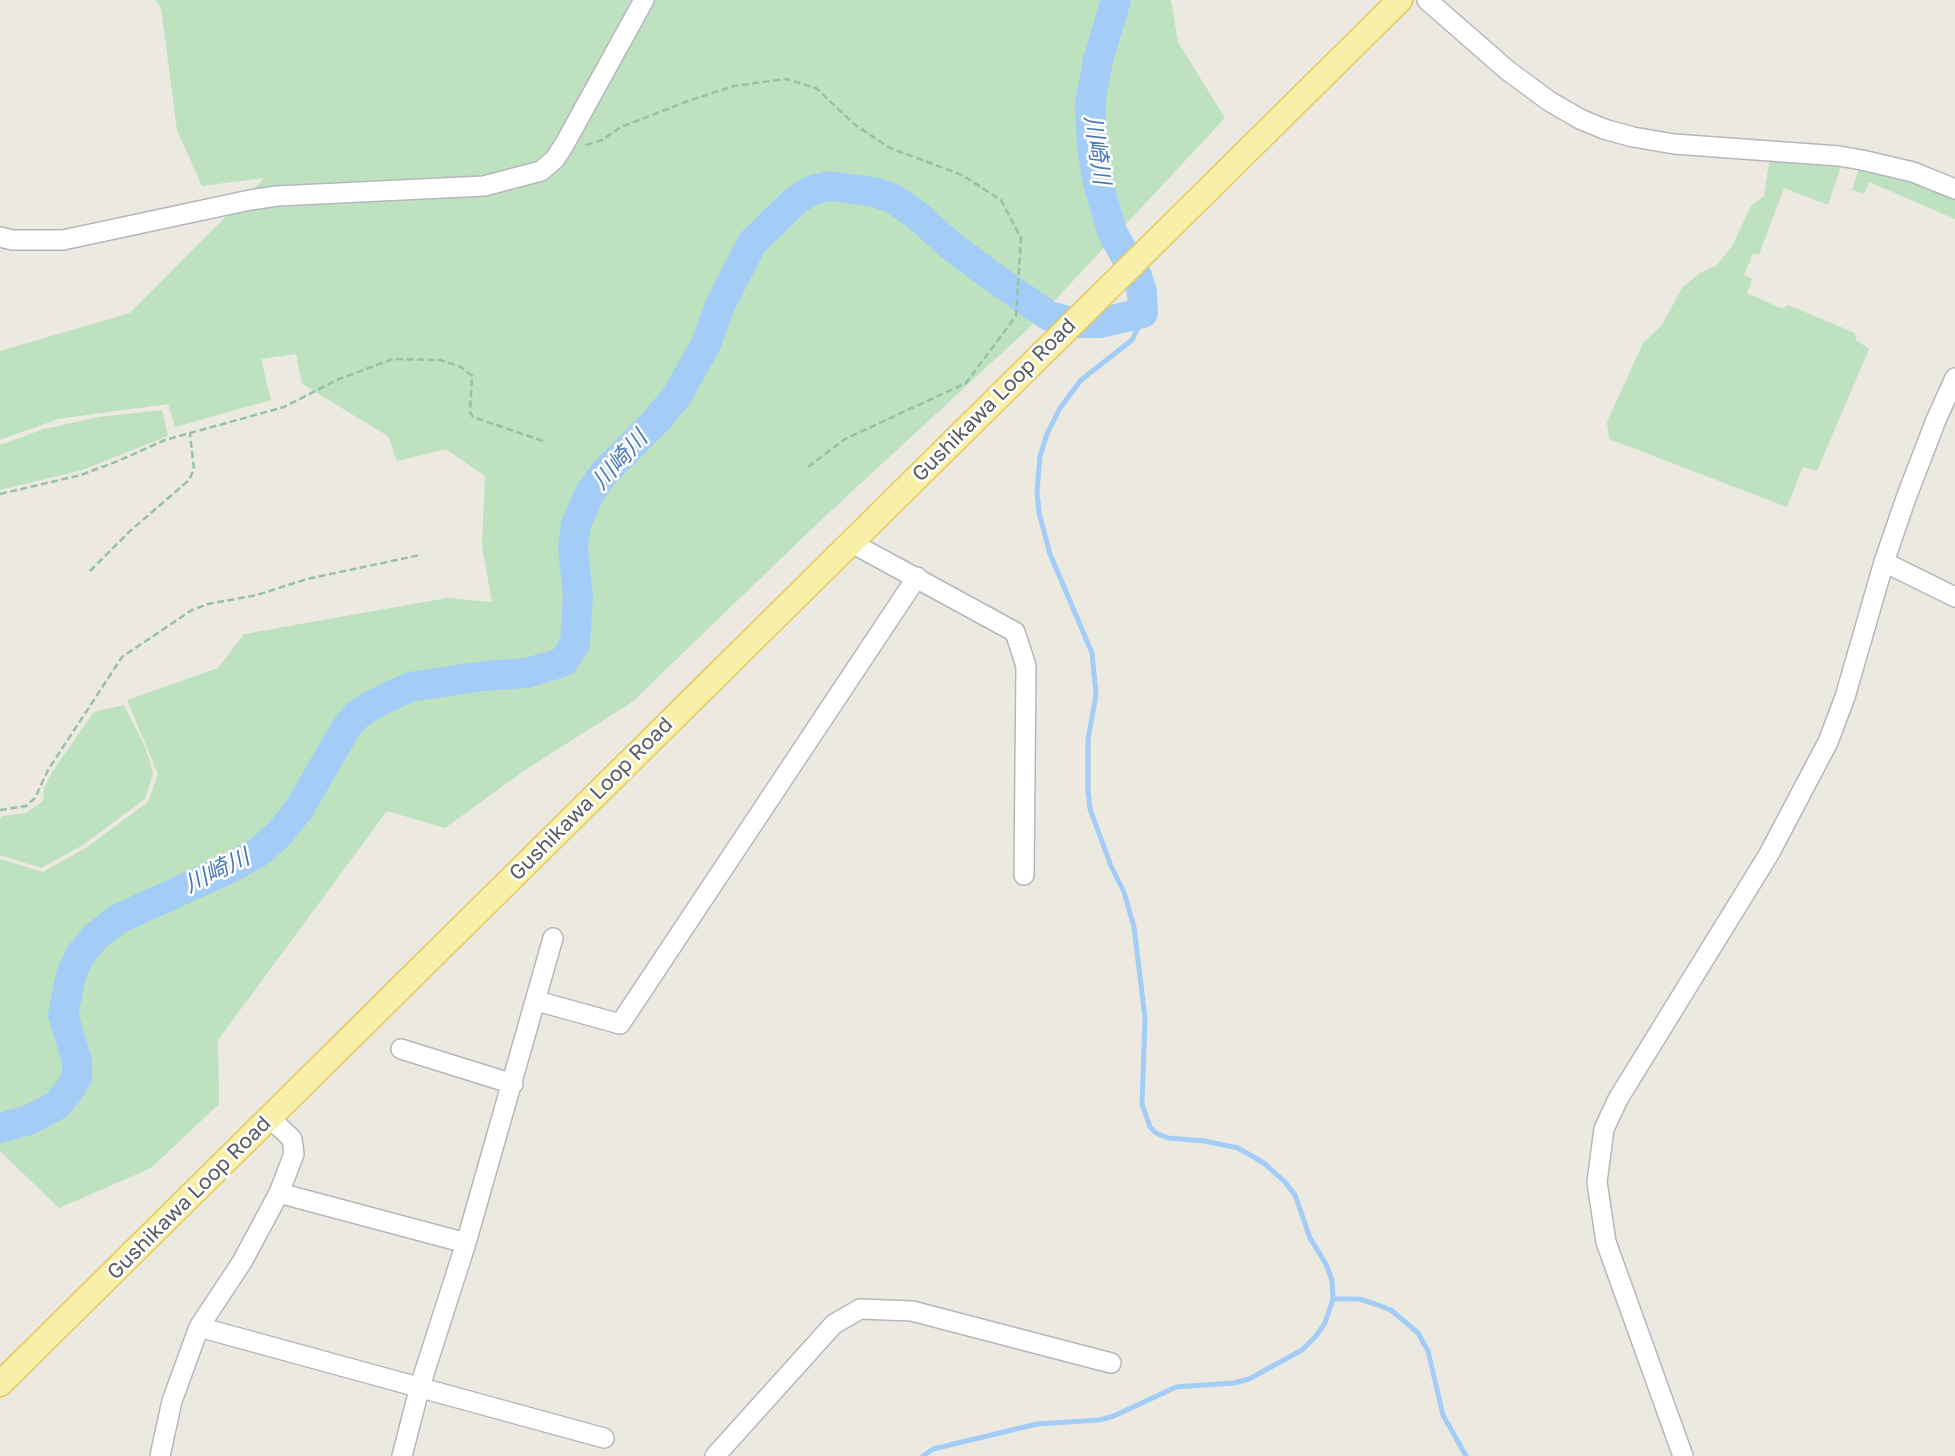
<!DOCTYPE html>
<html>
<head>
<meta charset="utf-8">
<style>
	body { margin:0 }
	canvas { display:block; background:#ebe9e0 }
</style>
</head>
<body>
<canvas width="1955" height="1456"></canvas>
<script>
const ctx = document.querySelector('canvas').getContext('2d');
ctx.lineJoin = 'round';
function paint(path, color) { ctx.fillStyle = color; ctx.fill(path, 'evenodd'); }
const toPath = rows => new Path2D(rows.map(r => 'M' + r).join(''));
function trace(path, color, width, dash) { ctx.strokeStyle = color; ctx.lineWidth = width; ctx.lineCap = dash ? 'butt' : 'round'; ctx.setLineDash(dash || []); ctx.stroke(path); }
function label(font, color, halo, rows, align = 'center') {
  ctx.font = font + ' "Golos Text","Noto Sans JP",sans-serif'; ctx.lineWidth = 5; ctx.setLineDash([]); ctx.textBaseline = 'middle'; ctx.strokeStyle = halo; ctx.fillStyle = color; for (const [text, x, y, turn = 0] of rows) {
    ctx.save(); ctx.translate(x, y); ctx.rotate((+turn || 0) * Math.PI / 180); ctx.textAlign = isNaN(turn) ? turn : align; if (halo) ctx.strokeText(text, 0, 0); ctx.fillText(text, 0, 0); ctx.restore();
  }
}
const green = toPath([
	[155,0,1171,0,1178,42,1225,118,1029,328,820,521,632,702,525,770,445,828,387,811,218,1040,219,1104,151,1168,59,1208,0,1151,0,859,43,872,87,847,148,802,158,774,127,700,218,668,244,634,447,598,492,602,482,546,485,476,446,449,397,461,388,436,302,384,296,354,261,359,271,400,175,427,168,404,58,419,0,440,0,351,130,313,264,178,202,186,177,130,161,8],
	[1771,150,1844,157,1828,205,1784,188,1759,255,1753,253,1744,275,1752,279,1747,293,1783,309,1788,305,1855,333,1856,340,1869,349,1817,471,1803,467,1787,507,1609,439,1607,422,1643,343,1662,325,1682,288,1700,273,1716,266,1732,246,1751,206,1764,196],
	[1862,160,1955,189,1955,219,1869,182,1864,194,1852,190],
	[162,410,168,436,82,470,0,490,0,445,44,429,99,417],
	[124,705,145,747,153,773,145,799,83,845,41,868,0,855,0,820,2,816,26,813,43,801,44,788,54,769,94,712]
]);
const stream = toPath([
	[1333,1299,1359,1299,1375,1304,1391,1310,1418,1333,1428,1351,1443,1415,1466,1456],
	[923,1456,933,1449,1037,1424,1099,1420,1114,1416,1176,1387,1234,1383,1249,1379,1302,1350,1316,1336,1325,1323,1333,1299,1332,1280,1326,1264,1310,1238,1295,1195,1285,1182,1264,1163,1238,1148,1205,1141,1168,1138,1156,1133,1150,1127,1142,1104,1145,1018,1134,927,1124,892,1111,866,1090,809,1088,791,1088,739,1096,695,1092,653,1050,554,1039,513,1037,491,1040,456,1047,434,1060,408,1081,380,1132,340,1142,320,1143,313]
]);
const river = toPath([
	[0,1128,29,1120,57,1105,68,1092,77,1077,77,1061,63,1015,71,975,80,955,96,936,118,919,232,867,260,851,280,833,299,809,346,728,357,715,372,705,410,687,483,676,527,673,563,662,575,644,578,597,573,547,576,525,589,494,605,472,654,423,676,397,706,344,720,305,752,243,796,200,812,190,829,186,874,192,892,198,918,216,950,245,990,275,1049,316,1074,323,1099,323,1143,313,1142,292,1137,276,1112,232,1098,183,1092,148,1090,104,1098,60,1116,0]
]);
const path = toPath([
	[586,145,602,140,621,127,688,101,734,86,786,79,816,88,854,124,890,148,962,175,1001,200,1021,238,1016,316,966,383,845,439,808,467],
	[0,494,81,475,118,461,165,440,284,407,339,379,393,359,440,360,461,367,472,376,470,412,473,417,543,441],
	[90,571,129,532,189,480,194,469,190,434],
	[0,810,26,806,35,798,48,770,122,657,192,610,208,604,257,595,307,579,420,555]
]);
const minor = toPath([
	[1427,0,1507,70,1549,101,1580,119,1604,129,1633,137,1674,144,1839,156,1862,160,1913,172,1955,189],
	[0,237,13,240,63,240,250,200,277,196,484,186,541,171,555,159,564,145,644,0],
	[850,542,1015,632,1026,666,1024,875],
	[1884,562,1955,597],
	[537,1001,620,1024,917,577],
	[401,1049,513,1084],
	[279,1193,466,1243],
	[199,1327,604,1438],
	[160,1456,172,1401,199,1327,242,1262,279,1193,294,1154,292,1139,270,1118],
	[402,1456,420,1386,466,1243,553,938],
	[715,1456,834,1324,860,1309,912,1311,1111,1363],
	[1683,1456,1606,1242,1597,1182,1604,1129,1618,1099,1769,854,1828,742,1845,697,1884,562,1906,498,1936,420,1955,378]
]);
const major = toPath([
	[0,1384,1400,0]
]);
const streetNames = [
	["Gushikawa Loop Road",994,400,-45],
	["Gushikawa Loop Road",591,799,-45],
	["Gushikawa Loop Road",189,1198,-45]
];
const waterNames = [
	["川崎川",1097,150,82],
	["川崎川",620,460,-48],
	["川崎川",217,871,-26]
];
paint(green, '#bee1c0');
trace(stream, '#a3cdf7', 5);
trace(river, '#a3cdf7', 30);
trace(minor, '#b6b7bc', 22);
trace(major, '#e5c95f', 27);
trace(path, '#98c0a7', 2.5, [7, 3.5]);
trace(minor, '#fff', 19);
trace(major, '#f8f0a8', 24);
label('21px', '#595b60', '#fff', streetNames);
label('italic 23px', '#4977b8', '#fff', waterNames);
</script>
</body>
</html>
